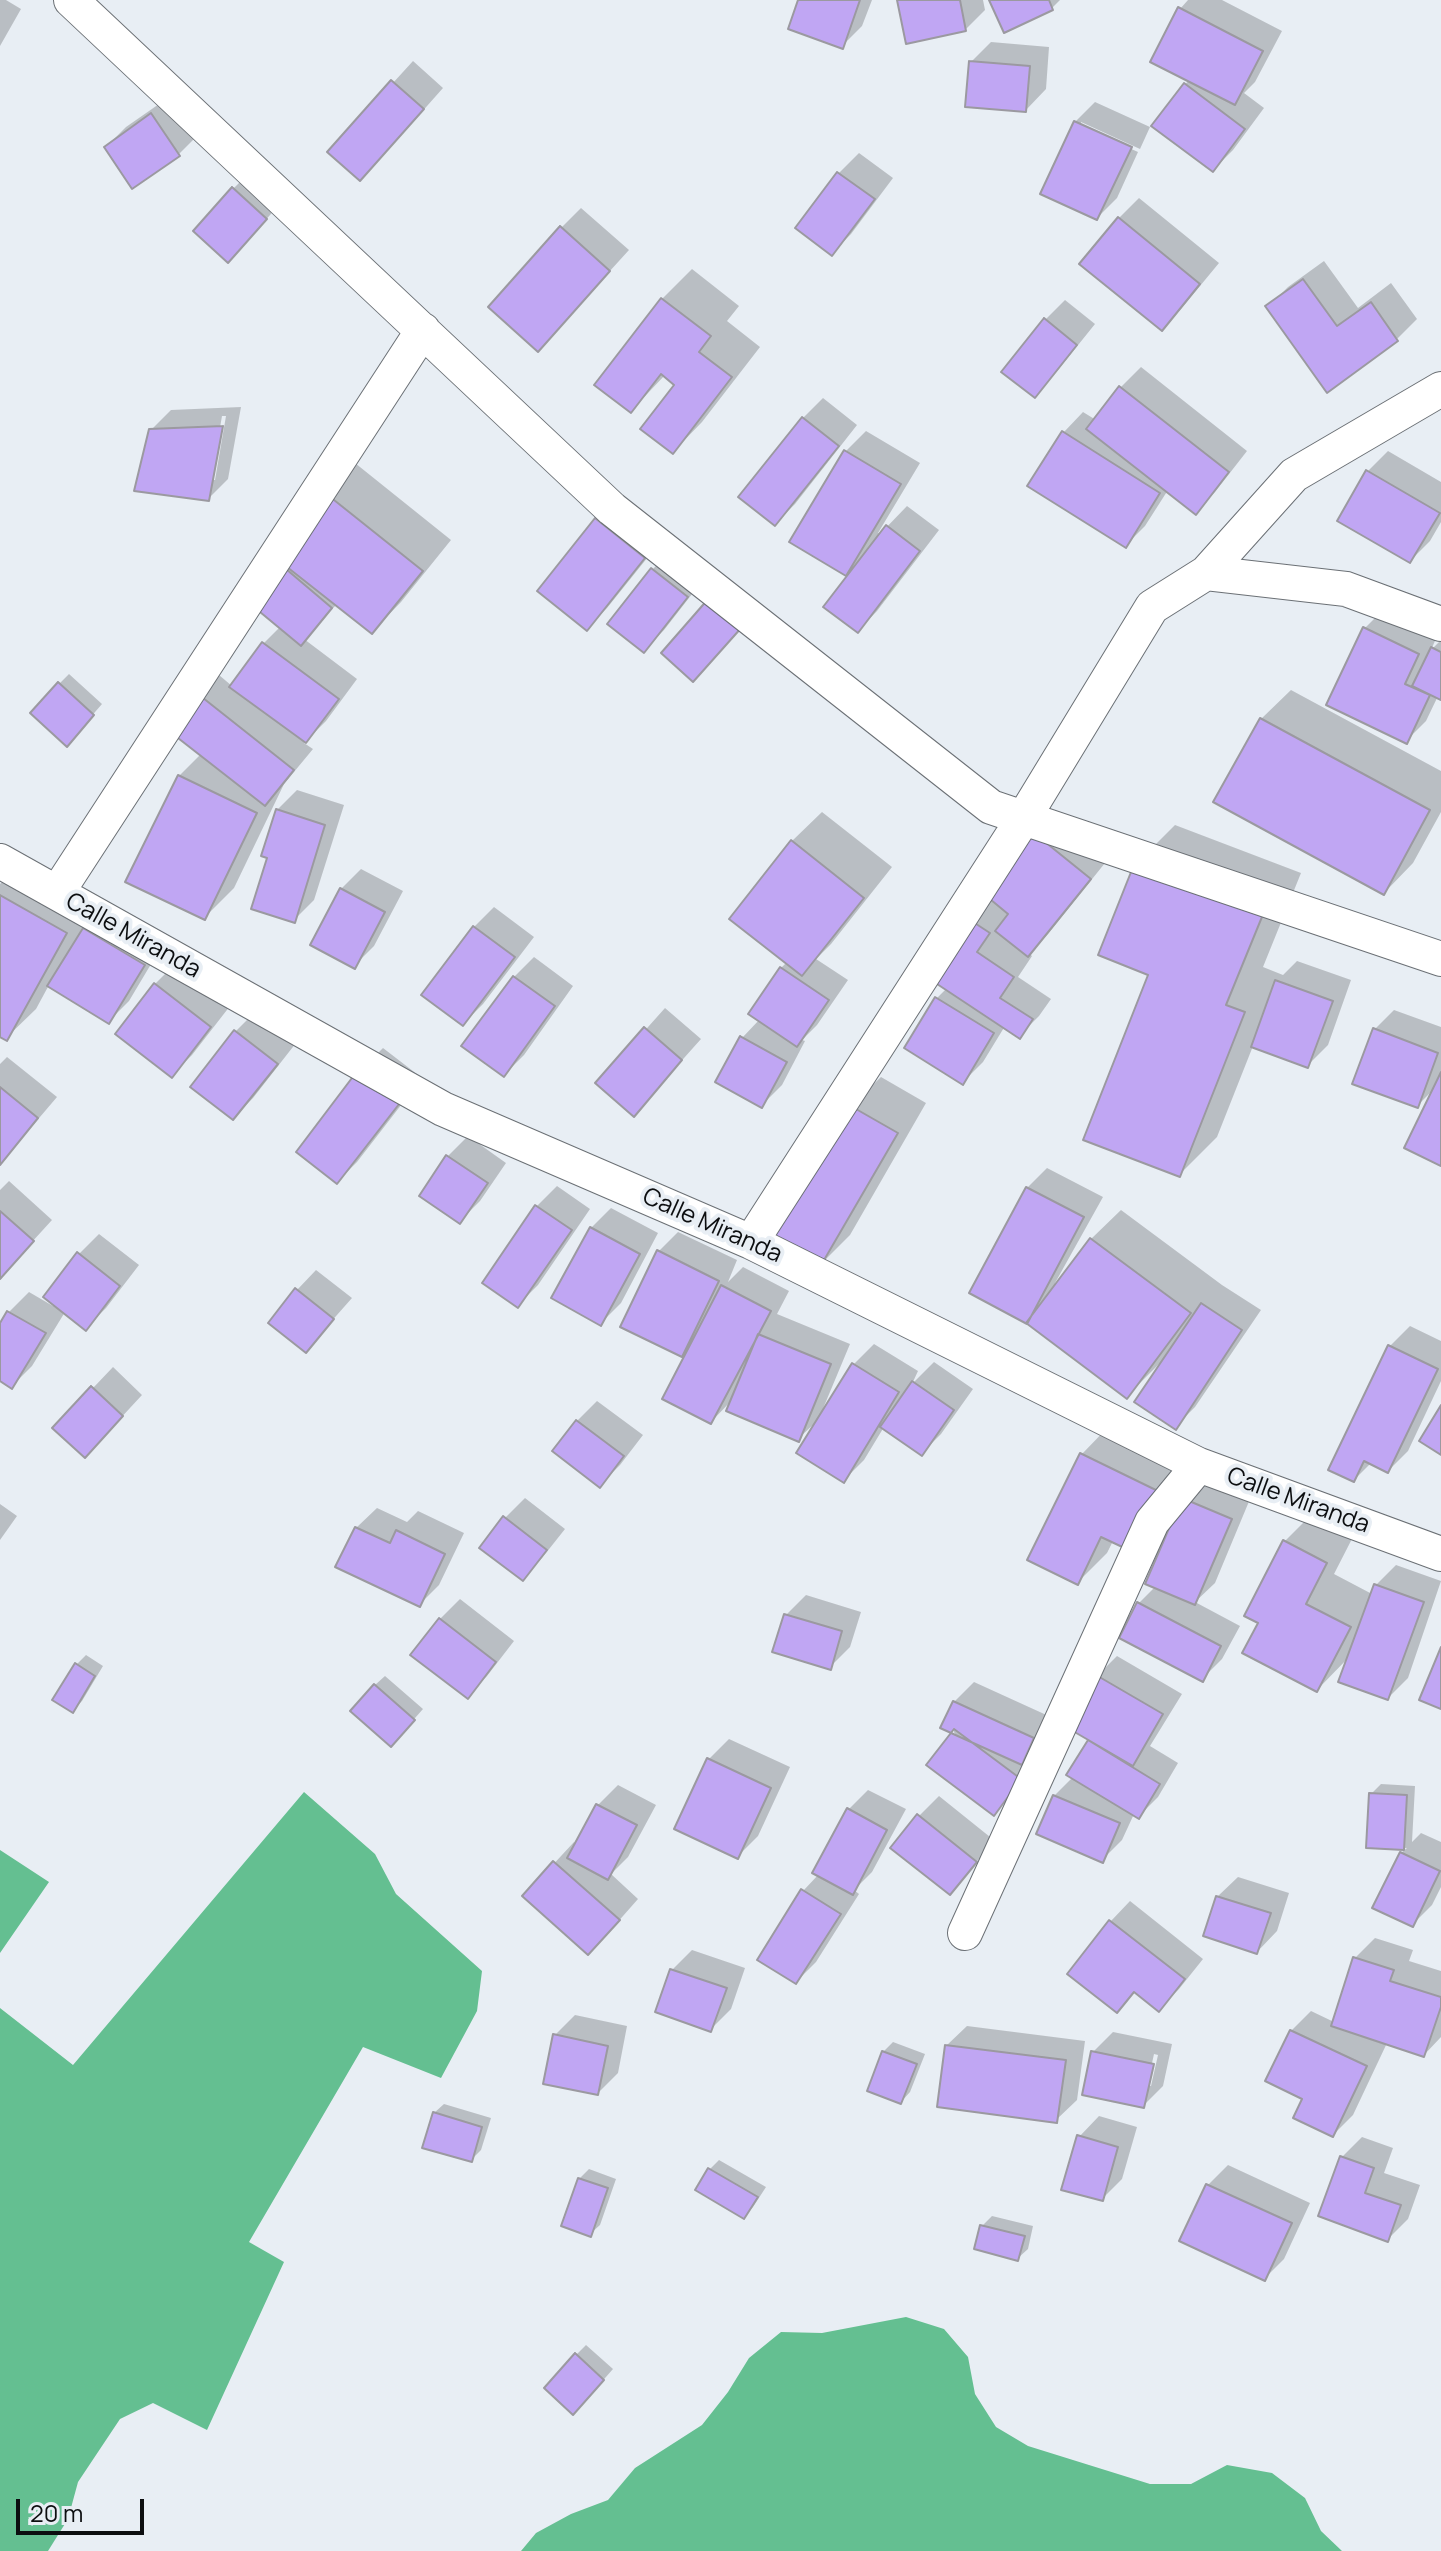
<!DOCTYPE html>
<html>
<head>
<meta charset="utf-8">
<style>
	body { margin:0 }
	#map { position:relative; width:1441px; height:2551px; overflow:hidden; background:#e8eef4; font-family:Manrope,sans-serif }
	canvas { display:block }
	.scale { position:absolute; left:16px; top:2499px; width:128px; height:36px; box-sizing:border-box; border:4px solid #0c0e10; border-top:0; padding-left:10px; font-size:24px; line-height:28px; white-space:nowrap; color:#0c0e10; -webkit-text-stroke:6px #e8eef4; paint-order:stroke }
</style>
</head>
<body>
<div id="map">
<canvas width="1441" height="2551"></canvas>
<div class="scale">20 m</div>
</div>
<script>
const ctx = document.querySelector('canvas').getContext('2d');
ctx.lineJoin = 'round';
function paint(path, color) { ctx.fillStyle = color; ctx.fill(path, 'evenodd'); }
const toPath = rows => new Path2D(rows.map(r => 'M' + r).join(''));
function trace(path, color, width, dash) { ctx.strokeStyle = color; ctx.lineWidth = width; ctx.lineCap = dash ? 'butt' : 'round'; ctx.setLineDash(dash || []); ctx.stroke(path); }
function label(font, color, halo, rows, align = 'center') {
  ctx.font = font + ' Manrope,sans-serif'; ctx.lineWidth = 8; ctx.setLineDash([]); ctx.textBaseline = 'middle'; ctx.strokeStyle = halo; ctx.fillStyle = color; for (const [text, x, y, turn = 0] of rows) {
    ctx.save(); ctx.translate(x, y); ctx.rotate((+turn || 0) * Math.PI / 180); ctx.textAlign = isNaN(turn) ? turn : align; if (halo) ctx.strokeText(text, 0, 0); ctx.fillText(text, 0, 0); ctx.restore();
  }
}
const forest = toPath([
	[304,1792,375,1854,396,1894,482,1971,477,2011,441,2078,363,2047,249,2242,284,2262,207,2430,153,2403,120,2419,78,2482,68,2519,48,2551,0,2551,0,2008,73,2065],
	[0,1850,49,1882,0,1953],
	[906,2317,944,2329,968,2357,975,2394,996,2427,1028,2446,1150,2484,1191,2484,1227,2465,1272,2473,1305,2498,1321,2531,1342,2551,521,2551,536,2533,571,2514,608,2500,635,2468,702,2425,728,2392,749,2358,781,2332,822,2333]
]);
const shadow = toPath([
	[0,0,6,0,21,9,0,46],
	[800,0,872,0,862,26,842,46],
	[899,0,983,0,985,10,965,30],
	[991,0,1060,0,1052,8],
	[1188,0,1222,0,1282,31,1255,82,1244,93,1264,108,1233,150,1213,170,1185,84,1190,80,1180,9],
	[991,42,1049,47,1046,89,1026,110,971,62],
	[413,61,443,88,380,159,330,152],
	[172,95,199,134,179,154,106,147,126,127],
	[1095,102,1150,127,1140,149,1081,122,1081,126,1138,152,1117,198,1097,218,1075,122],
	[859,153,893,178,851,234,831,254,798,228,839,173],
	[253,169,285,198,248,240,233,189],
	[1139,198,1219,263,1181,309,1161,328,1119,218],
	[581,208,629,250,538,350,561,228],
	[1324,261,1358,308,1391,283,1417,319,1397,339,1328,390,1268,307,1288,287],
	[692,269,739,306,727,321,760,347,702,422,673,452,677,384,665,375,631,411,597,384,662,299],
	[1065,300,1095,324,1054,375,1035,395,1045,320],
	[1141,367,1247,451,1215,492,1196,512,1168,490,1145,526,1125,546,1064,432,1083,412,1096,420,1121,387],
	[823,398,857,425,795,504,775,524,741,497,803,418],
	[241,407,228,479,208,499,151,430,171,410],
	[222,416,226,416,215,480,211,480],
	[866,431,920,463,878,533,880,534,907,506,939,530,877,611,858,631,849,576,792,542,846,451],
	[1388,451,1441,482,1441,522,1430,541,1410,561,1340,520,1368,471],
	[355,463,451,540,401,602,372,632,337,604,304,639,357,679,326,721,304,743,313,749,284,784,234,888,204,918,179,776,201,754,199,695,219,675,232,686,263,644,281,626,257,606,291,567],
	[616,499,664,537,607,608,587,628,597,519],
	[672,549,706,576,664,630,644,650,610,624,653,569],
	[1385,608,1438,634,1431,650,1441,640,1441,698,1438,696,1426,721,1406,741,1365,628],
	[69,674,102,704,76,734,59,684],
	[1291,690,1441,771,1441,812,1413,863,1384,893,1261,719],
	[297,790,344,805,314,900,294,920,270,857,277,810],
	[822,812,892,867,831,944,816,959,848,980,817,1025,802,1040,805,1041,782,1085,762,1105,742,1038,760,1019,781,968,787,962,792,841],
	[1175,825,1301,873,1263,967,1283,975,1297,961,1351,980,1328,1045,1308,1065,1253,1046,1217,1137,1179,1175,1137,863],
	[1030,831,1109,858,1048,934,1028,953,1032,956,1018,977,1051,999,1039,1016,1019,1036,1005,1026,983,1062,963,1082,937,998,947,988,931,978],
	[22,862,95,903,79,934,104,909,163,944,129,1001,109,1021,49,985,36,1009,6,1038,0,1035,0,884],
	[361,869,403,891,374,946,354,966,341,889],
	[494,907,534,937,483,1004,463,1024,424,994,474,927],
	[534,957,573,986,524,1055,504,1075,514,977],
	[175,964,230,1006,192,1055,172,1075,118,1033,155,984],
	[665,1008,701,1039,634,1114,598,1083],
	[1394,1010,1441,1027,1441,1164,1435,1088,1417,1106,1374,1030],
	[256,1011,296,1043,253,1098,233,1118,193,1087,236,1031],
	[383,1048,422,1078,357,1162,337,1182,363,1068],
	[7,1057,57,1097,0,1164,0,1064],
	[881,1077,926,1103,850,1235,820,1265,851,1106],
	[468,1136,506,1163,480,1201,460,1221,448,1156],
	[1047,1168,1103,1197,1055,1283,1057,1285,1091,1239,1121,1210,1222,1285,1261,1310,1195,1407,1175,1427,1162,1361,1127,1396,1029,1323,1027,1188],
	[9,1181,52,1220,0,1277,0,1190],
	[557,1186,590,1209,538,1285,518,1305,537,1206],
	[611,1208,658,1233,621,1303,601,1323,591,1228],
	[678,1232,737,1260,728,1282,743,1267,789,1291,777,1314,850,1344,822,1411,824,1412,854,1364,874,1344,918,1371,912,1384,934,1362,973,1389,941,1434,921,1454,884,1427,864,1460,844,1480,817,1421,798,1439,732,1400,711,1422,691,1345,682,1354,658,1252],
	[99,1234,139,1265,106,1308,86,1328,65,1312,32,1366,12,1386,0,1379,0,1327,9,1312,29,1292,53,1306,79,1254],
	[316,1270,352,1298,306,1350,297,1290],
	[1410,1326,1441,1341,1441,1381,1408,1451,1388,1471,1371,1463,1354,1480,1390,1346],
	[113,1367,142,1395,105,1435,55,1428],
	[597,1401,643,1435,620,1465,600,1485,577,1421],
	[1111,1424,1190,1463,1113,1541,1107,1553,1078,1582,1082,1454],
	[1203,1479,1250,1499,1215,1583,1195,1602,1240,1626,1222,1659,1202,1679,1139,1603,1156,1586,1183,1499],
	[525,1498,565,1529,542,1558,523,1578,505,1518],
	[0,1504,17,1516,0,1540],
	[377,1508,407,1522,418,1511,464,1533,439,1585,419,1605,356,1528],
	[1314,1512,1355,1533,1334,1574,1372,1594,1376,1585,1396,1565,1441,1581,1408,1678,1388,1698,1350,1656,1317,1690,1260,1622,1285,1541],
	[806,1595,861,1612,850,1647,830,1667,786,1615],
	[460,1599,514,1641,487,1676,467,1696,413,1655,440,1619],
	[86,1655,103,1666,82,1701,73,1710,76,1665],
	[1117,1656,1182,1694,1150,1746,1178,1763,1158,1797,1138,1817,1134,1814,1122,1840,1102,1860,1054,1796,1073,1777,1069,1774,1091,1739,1097,1676],
	[385,1676,423,1709,400,1735,375,1685],
	[974,1682,1053,1718,1014,1793,994,1813,954,1732,954,1702],
	[729,1739,790,1767,758,1836,738,1856,677,1828,709,1759],
	[1381,1784,1415,1786,1412,1842,1421,1833,1441,1842,1441,1887,1432,1905,1412,1925,1401,1853,1407,1848,1368,1846,1371,1794],
	[618,1785,656,1805,628,1857,611,1874,638,1899,608,1933,524,1896,574,1842,577,1845,598,1805],
	[868,1790,906,1809,872,1872,854,1890,859,1894,816,1962,796,1982,803,1891,819,1874,848,1810],
	[939,1796,995,1841,950,1892,919,1816],
	[1238,1877,1289,1893,1277,1931,1257,1952,1217,1897],
	[1130,1901,1203,1959,1179,1989,1159,2009,1136,1991,1117,2011,1070,1974,1111,1921],
	[1375,1938,1413,1950,1409,1961,1441,1971,1441,2037,1424,2055,1387,2043,1353,2115,1333,2135,1291,2031,1311,2011,1334,2022,1355,1958],
	[692,1950,745,1968,731,2009,711,2029,658,2011,672,1970],
	[575,2015,627,2026,618,2073,598,2093,555,2035],
	[967,2026,1085,2041,1077,2100,1056,2120,946,2046],
	[1113,2032,1172,2044,1163,2086,1143,2106,1093,2052],
	[1154,2054,1158,2055,1151,2086,1147,2086],
	[893,2042,925,2054,910,2092,901,2102,883,2052],
	[444,2104,491,2118,481,2150,471,2160,434,2113],
	[1099,2116,1137,2127,1122,2179,1102,2199,1079,2137],
	[1362,2137,1393,2148,1384,2173,1420,2185,1408,2219,1388,2239,1342,2157],
	[719,2160,766,2187,753,2207,744,2217,710,2169],
	[1228,2165,1310,2203,1284,2259,1264,2279,1208,2185],
	[589,2169,616,2179,600,2225,590,2234,579,2179],
	[992,2216,1033,2226,1028,2249,1018,2258,982,2226],
	[586,2345,613,2369,583,2403,576,2355]
]);
const building = toPath([
	[798,0,860,0,843,49,788,29,798,0],
	[897,0,960,0,966,31,906,44,897,0],
	[989,0,1049,0,1053,10,1004,33,989,0],
	[1178,7,1263,51,1235,105,1150,62,1178,7],
	[969,61,1030,66,1026,112,965,107,969,61],
	[391,80,424,109,360,181,327,152,391,80],
	[1184,83,1245,129,1213,172,1151,126,1184,83],
	[151,113,180,156,132,189,104,147,151,113],
	[1074,121,1132,147,1097,220,1040,194,1074,121],
	[837,172,875,199,832,256,795,228,837,172],
	[232,187,267,219,228,263,193,231,232,187],
	[1118,217,1200,284,1162,331,1079,264,1118,217],
	[560,226,610,271,538,352,488,307,560,226],
	[1303,279,1337,326,1371,302,1398,341,1327,393,1265,306,1303,279],
	[661,298,711,336,699,352,732,377,673,454,640,429,674,385,661,374,631,413,594,385,661,298],
	[1044,318,1077,345,1035,398,1001,372,1044,318],
	[1119,386,1229,472,1196,515,1086,429,1119,386],
	[802,417,839,446,775,526,738,497,802,417],
	[223,426,209,501,134,491,149,429,223,426],
	[1062,431,1160,493,1126,548,1027,486,1062,431],
	[844,450,901,484,846,576,789,542,844,450],
	[1366,470,1440,513,1410,563,1337,521,1366,470],
	[324,492,423,571,372,634,273,556,324,492],
	[595,518,645,558,587,631,537,591,595,518],
	[886,525,920,551,858,633,823,607,886,525],
	[651,568,688,597,644,653,607,624,651,568],
	[286,569,332,608,301,646,254,607,286,569],
	[709,598,742,627,693,682,661,653,709,598],
	[1363,627,1419,654,1405,684,1430,695,1407,744,1326,705,1363,627],
	[262,642,339,699,306,743,229,687,262,642],
	[1431,647,1441,652,1441,700,1412,686,1431,647],
	[58,682,94,715,67,747,30,713,58,682],
	[198,694,294,770,265,806,169,731,198,694],
	[1260,718,1430,810,1384,895,1213,802,1260,718],
	[178,775,257,813,205,920,125,882,178,775],
	[276,809,325,825,295,923,251,909,267,858,261,856,276,809],
	[1029,829,1091,879,1028,957,995,931,1008,914,979,890,1029,829],
	[791,840,864,898,802,976,729,919,791,840],
	[1135,862,1264,912,1226,1005,1245,1012,1180,1177,1083,1140,1148,975,1098,955,1135,862],
	[340,888,385,912,355,969,310,945,340,888],
	[0,895,67,933,7,1041,0,1037,0,895],
	[967,918,990,933,977,952,1014,977,1000,998,1033,1019,1020,1039,928,978,967,918],
	[473,926,515,957,463,1026,421,995,473,926],
	[83,928,145,965,109,1024,47,986,83,928],
	[780,967,829,1000,797,1047,748,1014,780,967],
	[513,976,555,1006,504,1077,461,1046,513,976],
	[1275,980,1333,1001,1308,1068,1251,1047,1275,980],
	[154,983,211,1027,172,1078,115,1034,154,983],
	[935,997,994,1033,963,1085,904,1048,935,997],
	[644,1027,682,1060,634,1117,595,1083,644,1027],
	[1373,1028,1438,1053,1418,1108,1352,1084,1373,1028],
	[234,1030,278,1064,233,1120,190,1087,234,1030],
	[740,1036,787,1062,762,1108,715,1082,740,1036],
	[361,1066,403,1099,337,1184,296,1152,361,1066],
	[1441,1072,1441,1166,1404,1148,1441,1072],
	[0,1087,38,1118,0,1165,0,1087],
	[849,1105,898,1133,820,1267,771,1238,849,1105],
	[446,1155,488,1183,460,1224,419,1196,446,1155],
	[1026,1187,1084,1217,1027,1324,969,1293,1026,1187],
	[535,1205,572,1230,518,1308,482,1283,535,1205],
	[0,1211,34,1241,0,1279,0,1211],
	[590,1227,640,1254,601,1326,551,1298,590,1227],
	[1090,1238,1191,1313,1127,1399,1026,1323,1090,1238],
	[657,1250,719,1281,682,1357,620,1327,657,1250],
	[77,1252,120,1286,86,1331,43,1297,77,1252],
	[721,1285,771,1311,711,1424,662,1399,721,1285],
	[295,1288,334,1319,306,1353,268,1323,295,1288],
	[1201,1303,1242,1330,1176,1430,1134,1402,1201,1303],
	[7,1311,46,1333,12,1389,0,1381,0,1323,7,1311],
	[758,1334,831,1364,799,1442,726,1411,758,1334],
	[1388,1345,1438,1369,1388,1473,1364,1461,1354,1482,1328,1470,1388,1345],
	[852,1363,899,1392,844,1483,796,1453,852,1363],
	[912,1381,954,1410,922,1456,880,1427,912,1381],
	[91,1386,123,1416,85,1458,52,1428,91,1386],
	[1441,1405,1441,1455,1419,1441,1441,1405],
	[576,1420,624,1456,600,1488,552,1451,576,1420],
	[1080,1453,1162,1493,1133,1552,1101,1537,1078,1585,1027,1560,1080,1453],
	[1182,1498,1232,1519,1195,1605,1145,1584,1182,1498],
	[503,1516,547,1550,523,1581,479,1548,503,1516],
	[355,1527,390,1543,396,1530,445,1554,420,1607,335,1567,355,1527],
	[1283,1540,1327,1563,1306,1604,1351,1627,1317,1692,1242,1653,1258,1623,1244,1616,1283,1540],
	[1374,1584,1424,1602,1388,1700,1338,1682,1374,1584],
	[1137,1602,1221,1646,1203,1682,1119,1638,1137,1602],
	[784,1614,842,1631,831,1670,772,1652,784,1614],
	[439,1618,496,1662,468,1699,410,1655,439,1618],
	[1441,1647,1441,1709,1419,1700,1441,1647],
	[75,1663,95,1676,73,1713,52,1700,75,1663],
	[1096,1675,1163,1714,1133,1766,1066,1727,1096,1675],
	[374,1684,415,1720,391,1747,350,1711,374,1684],
	[953,1701,1034,1738,1022,1765,940,1728,953,1701],
	[954,1729,1021,1779,994,1816,926,1765,954,1729],
	[1088,1740,1160,1784,1139,1819,1066,1775,1088,1740],
	[707,1758,771,1788,738,1859,674,1829,707,1758],
	[1369,1793,1407,1795,1404,1850,1366,1848,1369,1793],
	[1053,1795,1120,1823,1103,1863,1036,1834,1053,1795],
	[596,1804,637,1825,608,1880,567,1858,596,1804],
	[847,1808,887,1830,853,1895,812,1873,847,1808],
	[917,1814,977,1862,950,1895,890,1848,917,1814],
	[1400,1852,1440,1871,1413,1927,1372,1908,1400,1852],
	[553,1861,620,1920,588,1955,522,1896,553,1861],
	[801,1889,841,1914,796,1984,757,1960,801,1889],
	[1216,1896,1271,1913,1257,1954,1203,1936,1216,1896],
	[1109,1920,1185,1979,1159,2012,1134,1992,1117,2013,1067,1974,1109,1920],
	[1353,1957,1394,1970,1390,1981,1441,1997,1441,2007,1424,2057,1331,2026,1353,1957],
	[670,1969,727,1988,711,2032,655,2012,670,1969],
	[1290,2030,1367,2066,1333,2137,1293,2118,1302,2099,1265,2081,1290,2030],
	[553,2034,608,2046,598,2095,543,2084,553,2034],
	[945,2045,1066,2060,1057,2123,937,2107,945,2045],
	[882,2051,917,2064,901,2104,867,2091,882,2051],
	[1091,2051,1154,2064,1144,2108,1082,2095,1091,2051],
	[433,2112,482,2127,472,2162,422,2148,433,2112],
	[1077,2135,1118,2147,1103,2201,1061,2190,1077,2135],
	[1340,2156,1374,2168,1365,2193,1401,2205,1388,2242,1318,2216,1340,2156],
	[708,2168,758,2197,744,2219,695,2190,708,2168],
	[578,2178,608,2188,591,2237,561,2226,578,2178],
	[1206,2184,1292,2223,1265,2281,1179,2241,1206,2184],
	[980,2225,1025,2236,1018,2261,974,2249,980,2225],
	[575,2353,604,2380,573,2415,544,2388,575,2353]
]);
const minor = toPath([
	[71,0,612,509,991,807,1441,959],
	[1206,573,1346,589,1441,624],
	[0,861,443,1109,751,1242,1199,1465,1441,1554],
	[57,893,423,330],
	[751,1242,1023,819,1152,607,1206,573,1294,475,1441,389],
	[965,1933,1152,1522,1199,1465]
]);
const streetNames = [
	["Calle Miranda",133,936,29],
	["Calle Miranda",712,1226,24],
	["Calle Miranda",1298,1501,20]
];
paint(forest, '#64bf91');
paint(shadow, '#0003');
paint(building, '#c0a6f3');
trace(building, '#9b99a0', 2);
trace(minor, '#6b7075', 36);
trace(minor, '#fff', 34);
label('24px', '#0c0e10', '#e8eef4', streetNames);
</script>
</body>
</html>
